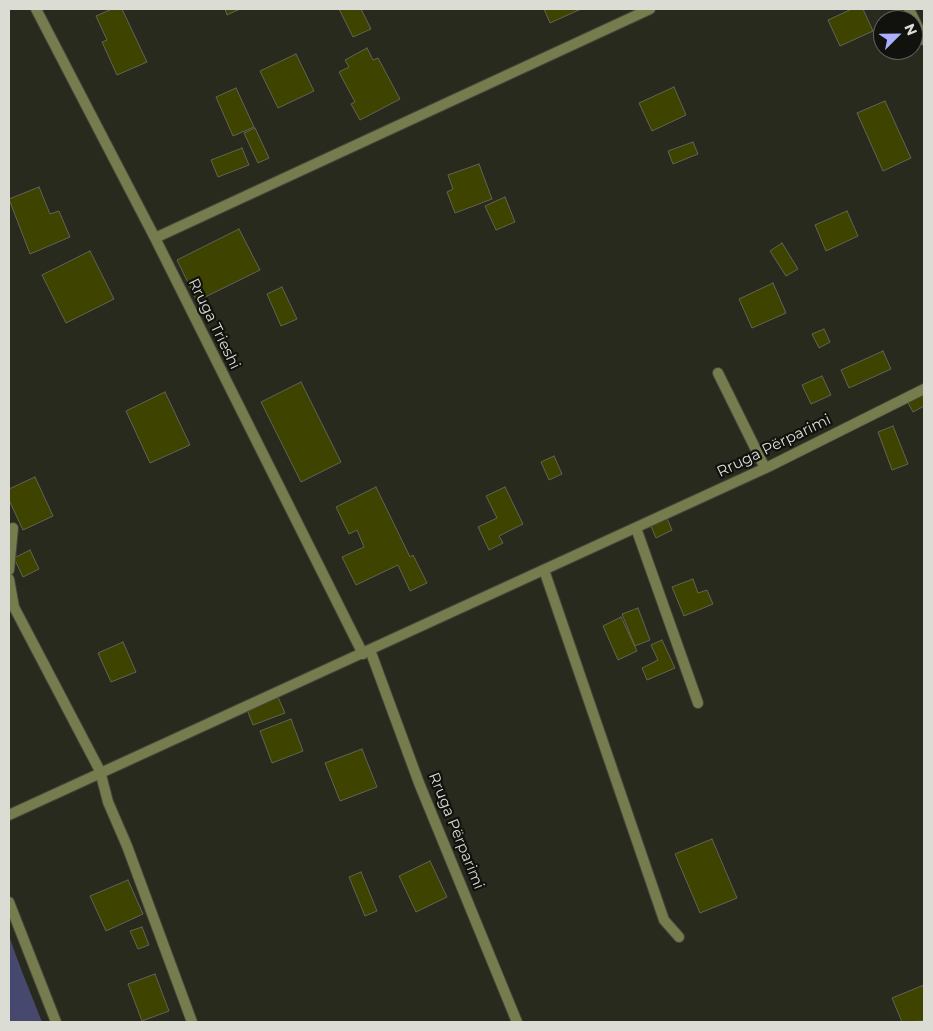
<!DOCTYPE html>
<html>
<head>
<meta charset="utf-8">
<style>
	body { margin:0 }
	#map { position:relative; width:933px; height:1031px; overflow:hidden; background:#282a1e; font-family:Montserrat,sans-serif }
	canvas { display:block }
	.frame { position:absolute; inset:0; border:10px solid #dbddd5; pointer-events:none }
	.north { position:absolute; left:873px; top:10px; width:50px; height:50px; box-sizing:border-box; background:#11120d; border:1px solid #62635d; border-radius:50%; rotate:67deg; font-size:14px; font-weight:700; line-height:20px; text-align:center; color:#dbddd5 }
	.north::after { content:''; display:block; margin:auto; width:18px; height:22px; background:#aab0fb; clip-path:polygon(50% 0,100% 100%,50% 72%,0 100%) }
</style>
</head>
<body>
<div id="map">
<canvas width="933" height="1031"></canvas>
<div class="frame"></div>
<div class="north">N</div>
</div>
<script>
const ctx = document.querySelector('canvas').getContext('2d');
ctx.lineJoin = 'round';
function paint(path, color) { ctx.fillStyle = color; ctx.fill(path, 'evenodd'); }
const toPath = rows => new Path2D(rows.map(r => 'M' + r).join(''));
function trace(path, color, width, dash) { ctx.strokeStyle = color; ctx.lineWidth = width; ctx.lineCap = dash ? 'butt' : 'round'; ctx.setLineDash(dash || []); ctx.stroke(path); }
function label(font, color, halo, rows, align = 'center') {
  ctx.font = font + ' Montserrat,sans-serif'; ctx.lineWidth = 4.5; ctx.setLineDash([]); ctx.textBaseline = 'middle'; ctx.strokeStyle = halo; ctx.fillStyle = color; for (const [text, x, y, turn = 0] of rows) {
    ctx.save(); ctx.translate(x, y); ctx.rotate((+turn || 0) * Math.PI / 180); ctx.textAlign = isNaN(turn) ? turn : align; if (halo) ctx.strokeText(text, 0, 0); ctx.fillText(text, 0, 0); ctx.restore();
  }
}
const green = toPath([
	[9,936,21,969,42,1022,9,1022]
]);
const building = toPath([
	[112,9,122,9,147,62,117,75,102,42,107,40,96,16,112,9],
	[225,9,240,9,227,15,225,9],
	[339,9,361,9,371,29,353,37,339,9],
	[544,9,581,9,550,23,544,9],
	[852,9,863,9,873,31,840,46,828,20,852,9],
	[367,48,373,60,378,58,400,99,360,120,351,104,355,102,339,72,349,67,345,60,367,48],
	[296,54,314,91,278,108,260,71,296,54],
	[674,87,686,115,652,131,639,103,674,87],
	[236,88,254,127,233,136,216,97,236,88],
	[885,101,911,158,883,171,857,113,885,101],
	[255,128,269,158,258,163,244,133,255,128],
	[693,142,698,154,673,164,668,151,693,142],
	[242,148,249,165,218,177,211,160,242,148],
	[479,164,492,199,455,213,447,192,453,189,448,175,479,164],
	[39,187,50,214,59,211,70,237,30,254,9,199,39,187],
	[505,197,515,222,496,230,485,206,505,197],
	[847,211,858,236,826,251,815,225,847,211],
	[239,229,260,270,197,301,177,260,239,229],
	[782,243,798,269,786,276,770,251,782,243],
	[90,251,114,299,66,323,42,275,90,251],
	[773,283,786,313,752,328,739,299,773,283],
	[282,287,297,319,281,326,267,294,282,287],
	[824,329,830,342,819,348,812,334,824,329],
	[883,351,891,369,849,388,841,370,883,351],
	[822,376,831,395,811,404,802,385,822,376],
	[301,382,341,462,301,482,261,402,301,382],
	[165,392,190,445,150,463,126,411,165,392],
	[923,393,924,406,913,412,907,401,923,393],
	[893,426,908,464,892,470,878,432,893,426],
	[554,456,562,474,549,480,541,462,554,456],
	[35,477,53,516,23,530,9,500,9,489,35,477],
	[376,487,410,557,413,555,427,583,410,591,398,565,356,585,342,557,364,547,357,530,349,534,336,507,376,487],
	[505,487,523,524,499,536,503,543,489,550,478,527,497,518,486,496,505,487],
	[666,516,672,530,656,538,650,524,666,516],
	[30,550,39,569,23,577,14,558,30,550],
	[693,579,698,593,707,590,713,604,684,616,672,587,693,579],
	[638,608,650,640,635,646,622,614,638,608],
	[621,617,637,651,618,660,603,626,621,617],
	[662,640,675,668,647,680,642,668,658,660,651,645,662,640],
	[123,642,136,672,111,682,98,653,123,642],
	[277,695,285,713,253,725,246,707,277,695],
	[291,719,303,751,272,763,260,731,291,719],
	[362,749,377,787,340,801,325,763,362,749],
	[712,839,737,898,700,913,675,854,712,839],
	[430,861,447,897,416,912,399,876,430,861],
	[361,872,377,911,365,916,349,877,361,872],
	[128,880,143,914,106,931,90,896,128,880],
	[142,927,149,945,138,949,130,931,142,927],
	[155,974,169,1011,142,1021,128,984,155,974],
	[924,985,924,1021,902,1022,892,998,924,985]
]);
const service = toPath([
	[718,373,765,468],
	[636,528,698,703],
	[9,570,13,528],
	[544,570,664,920,679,937],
	[9,579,14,607,100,771],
	[9,902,56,1022]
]);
const minor = toPath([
	[36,9,155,238,363,654],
	[155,238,650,9],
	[370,650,419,783,517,1022],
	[100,771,108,802,127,846,192,1022],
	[9,815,770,466,924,389]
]);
const tertiary = toPath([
	[909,9,924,40]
]);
const streetNames = [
	["Rruga Trieshi",214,324,64],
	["Rruga Përparimi",774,446,-26],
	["Rruga Përparimi",456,831,68]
];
paint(green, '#46486d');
paint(building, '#3e4300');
trace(building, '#626456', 1);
trace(service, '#45473b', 12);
trace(minor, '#45473b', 12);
trace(tertiary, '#45473b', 12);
trace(service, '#777c4f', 10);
trace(minor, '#777c4f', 10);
trace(tertiary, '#777c4f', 10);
label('15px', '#dbddd5', '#11120d', streetNames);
</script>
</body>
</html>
